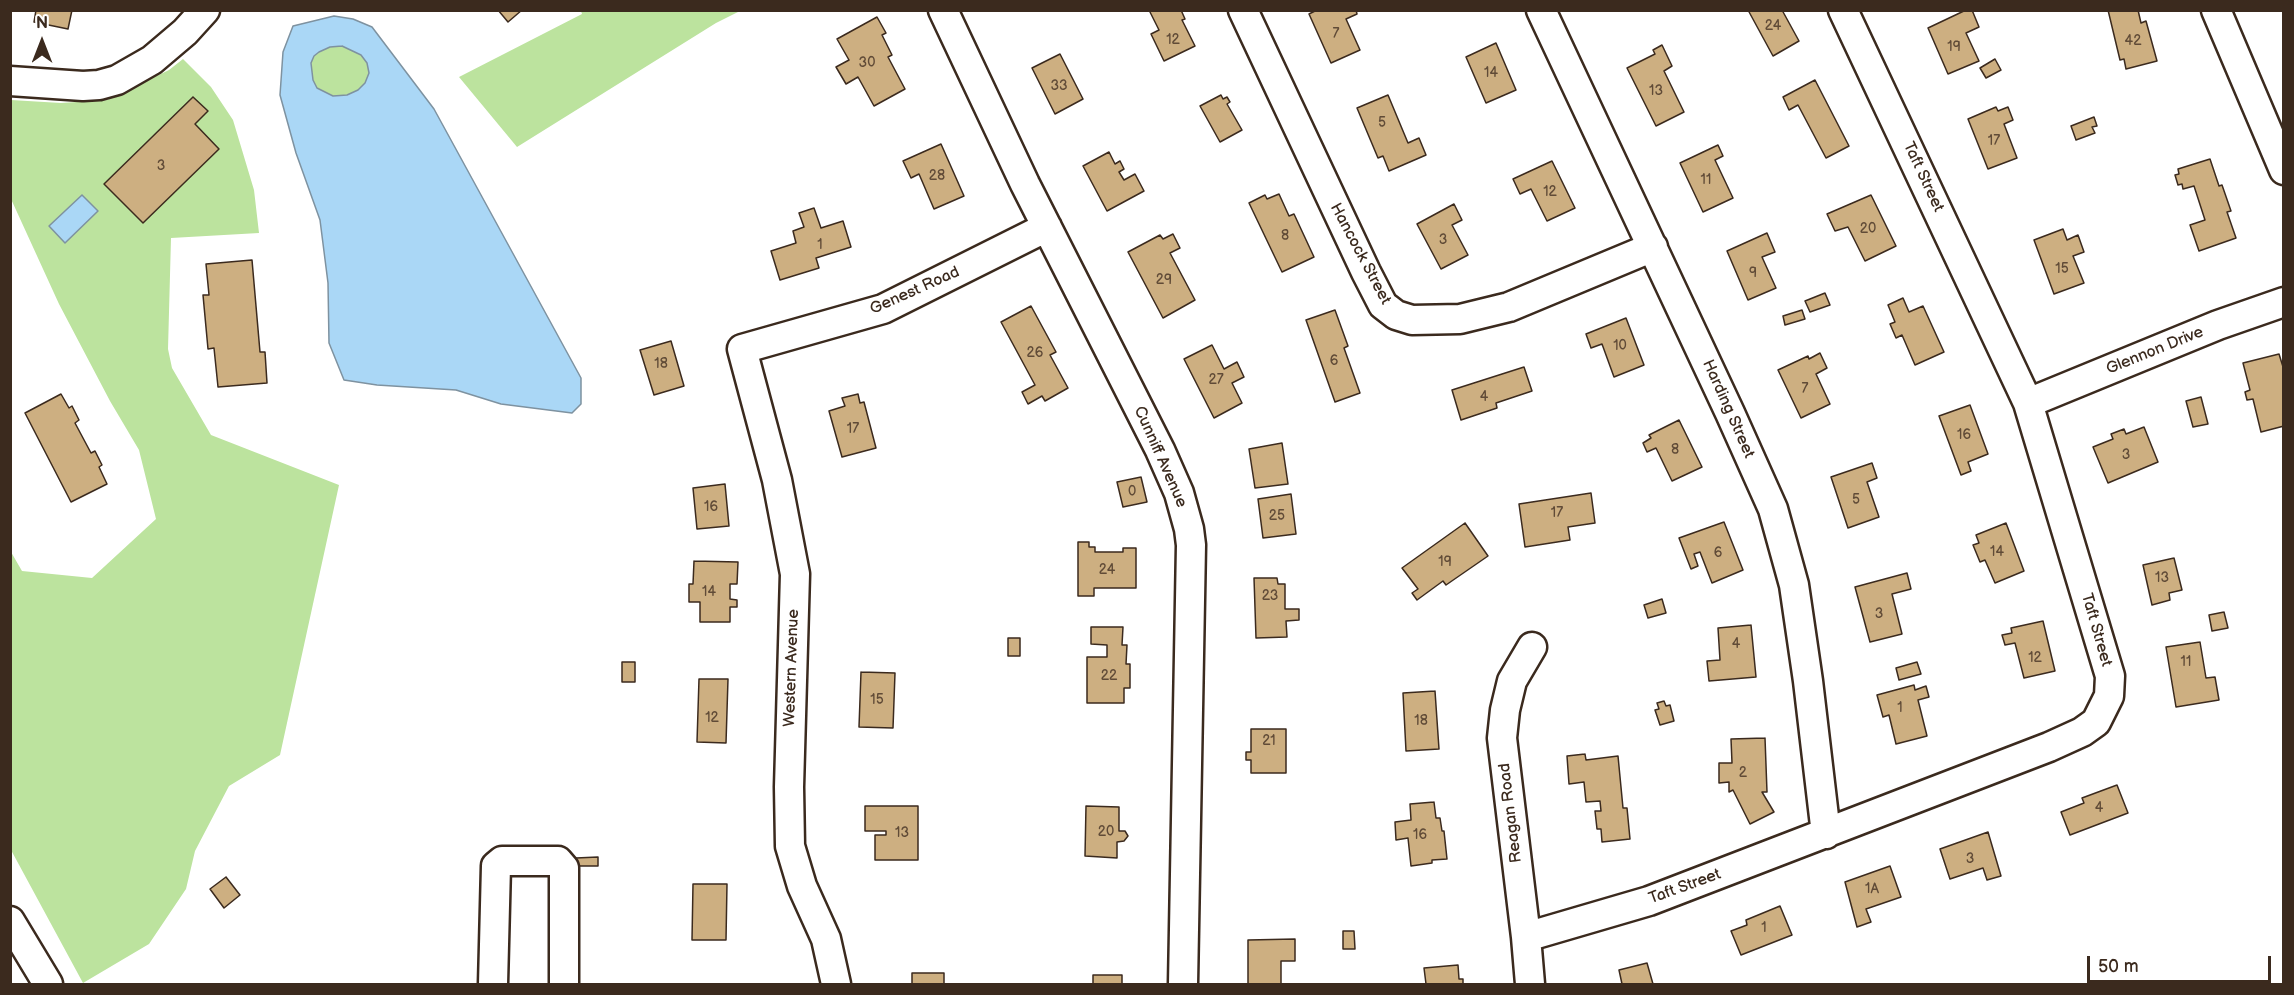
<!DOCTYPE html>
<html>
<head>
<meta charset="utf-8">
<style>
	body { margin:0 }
	#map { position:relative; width:2294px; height:995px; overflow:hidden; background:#fff; font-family:"Balsamiq Sans",sans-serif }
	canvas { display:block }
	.frame { position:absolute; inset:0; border:12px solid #3b2a1e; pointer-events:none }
	.north { position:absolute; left:12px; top:12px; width:60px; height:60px; -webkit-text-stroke:4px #fff; paint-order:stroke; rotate:0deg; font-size:16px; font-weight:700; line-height:24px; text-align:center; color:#3b2a1e }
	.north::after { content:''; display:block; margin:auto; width:21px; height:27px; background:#3b2a1e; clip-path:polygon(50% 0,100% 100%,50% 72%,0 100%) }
	.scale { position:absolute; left:2087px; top:956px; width:184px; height:27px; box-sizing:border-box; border:3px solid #3b2a1e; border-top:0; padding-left:8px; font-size:18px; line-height:21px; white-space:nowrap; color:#3b2a1e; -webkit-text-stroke:4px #fff; paint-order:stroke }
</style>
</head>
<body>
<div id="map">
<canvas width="2294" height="995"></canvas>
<div class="frame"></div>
<div class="north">N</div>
<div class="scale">50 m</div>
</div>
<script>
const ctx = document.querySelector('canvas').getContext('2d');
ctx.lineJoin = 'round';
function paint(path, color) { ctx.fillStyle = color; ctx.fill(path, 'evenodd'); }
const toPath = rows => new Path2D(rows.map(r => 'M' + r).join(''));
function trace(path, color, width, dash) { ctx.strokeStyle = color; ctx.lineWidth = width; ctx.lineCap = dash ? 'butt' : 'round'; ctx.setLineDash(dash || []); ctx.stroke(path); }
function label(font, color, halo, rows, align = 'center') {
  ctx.font = font + ' "Balsamiq Sans",sans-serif'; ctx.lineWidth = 4.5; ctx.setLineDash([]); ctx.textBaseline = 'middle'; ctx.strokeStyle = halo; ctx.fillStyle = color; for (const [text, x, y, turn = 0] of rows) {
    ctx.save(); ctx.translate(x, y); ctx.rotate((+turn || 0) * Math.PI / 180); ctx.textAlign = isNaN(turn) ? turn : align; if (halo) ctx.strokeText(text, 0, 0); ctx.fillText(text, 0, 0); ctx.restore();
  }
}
const green = toPath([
	[581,11,581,10,740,11,716,23,517,147,459,77,582,14],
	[342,46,361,55,367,63,369,73,365,84,358,90,347,95,333,96,317,88,313,80,311,63,314,56,319,52,330,47],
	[183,59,211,87,233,120,254,190,259,233,171,238,168,349,172,368,211,435,339,485,280,755,229,786,195,851,186,889,149,944,83,983,11,850,11,552,22,571,92,578,156,519,139,450,110,401,59,304,11,199,11,100,61,103,107,100,169,70]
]);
const water = toPath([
	[334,16,353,19,372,27,434,109,581,378,581,404,572,413,501,404,456,390,377,385,344,380,329,343,328,283,320,220,296,153,280,95,283,52,293,26,334,16],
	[342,46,361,55,367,63,369,73,365,83,358,90,347,95,333,96,317,88,313,80,311,63,314,56,319,52,330,47,342,46],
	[82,195,98,211,65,243,49,226,82,195]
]);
const building = toPath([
	[36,10,72,10,68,29,34,22,36,10],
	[498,10,522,10,508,22,498,10],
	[1149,10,1181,10,1185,19,1182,20,1195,46,1164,61,1151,34,1159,30,1149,10],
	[1317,10,1356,10,1357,14,1346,19,1360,50,1331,63,1309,14,1317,10],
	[1748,10,1782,10,1799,41,1773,56,1748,10],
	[1966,10,1972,10,1979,27,1966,33,1979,61,1948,74,1928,28,1966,10],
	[2108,10,2138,10,2141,23,2146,21,2157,61,2126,69,2124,59,2120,60,2108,10],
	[877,17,886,33,882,35,892,55,888,57,905,89,874,106,858,77,846,84,836,67,849,60,837,39,877,17],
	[1496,43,1516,90,1486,103,1466,57,1496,43],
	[1662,45,1672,66,1664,71,1684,112,1656,126,1627,68,1655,54,1653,50,1662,45],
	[1060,54,1083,99,1055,114,1032,68,1060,54],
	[1995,59,2001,70,1986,78,1980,68,1995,59],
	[1815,80,1849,146,1826,158,1798,105,1789,110,1783,97,1815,80],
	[1221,95,1223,99,1227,97,1230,102,1227,104,1242,130,1220,142,1200,106,1221,95],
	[1388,95,1408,143,1419,138,1426,155,1389,171,1383,156,1378,158,1357,108,1388,95],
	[193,97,208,111,195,124,219,149,143,223,104,184,193,97],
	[1996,107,1998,111,2008,107,2013,120,2004,124,2017,158,1988,169,1968,119,1996,107],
	[2094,117,2097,126,2092,127,2095,133,2076,140,2071,126,2094,117],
	[941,144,964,196,934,209,919,174,911,178,903,161,941,144],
	[1718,145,1723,156,1715,160,1733,198,1703,212,1680,163,1718,145],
	[1109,152,1115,164,1120,161,1124,169,1119,172,1124,180,1135,174,1144,191,1107,211,1083,166,1109,152],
	[2210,159,2219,186,2222,185,2231,211,2227,212,2236,238,2199,251,2190,225,2205,220,2194,186,2183,189,2182,184,2178,185,2175,175,2179,174,2178,169,2210,159],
	[1552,161,1575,208,1547,221,1531,189,1520,194,1513,179,1552,161],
	[1279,194,1289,216,1294,214,1314,257,1282,272,1249,203,1265,195,1267,199,1279,194],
	[1871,195,1896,246,1865,261,1848,227,1835,231,1827,214,1871,195],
	[1454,204,1462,220,1452,225,1468,255,1441,269,1417,224,1454,204],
	[814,208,821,228,843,221,851,247,816,258,819,268,780,280,771,251,796,243,793,231,804,227,799,213,814,208],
	[2063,229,2067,240,2078,235,2084,252,2073,256,2084,283,2054,294,2034,240,2063,229],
	[1767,233,1775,252,1762,257,1776,288,1748,300,1727,251,1767,233],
	[1173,234,1180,248,1170,253,1195,300,1163,318,1128,252,1160,235,1163,239,1173,234],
	[252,260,260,352,265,352,267,383,218,387,214,348,208,349,203,295,209,295,206,264,252,260],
	[1825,293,1830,305,1810,312,1805,301,1825,293],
	[1903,298,1909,312,1923,306,1944,352,1915,365,1902,335,1896,338,1890,324,1895,322,1888,305,1903,298],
	[1031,306,1056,352,1050,355,1068,388,1045,401,1042,396,1028,404,1022,392,1035,385,1001,322,1031,306],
	[1335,310,1348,346,1344,348,1360,393,1335,402,1306,320,1335,310],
	[1802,310,1805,319,1785,325,1783,316,1802,310],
	[1626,318,1644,365,1614,377,1602,344,1591,348,1586,334,1626,318],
	[671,341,684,386,654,395,640,350,671,341],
	[1212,345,1224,369,1237,362,1244,377,1232,383,1242,403,1214,418,1184,359,1212,345],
	[1820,353,1827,368,1816,374,1830,404,1801,418,1778,370,1808,356,1809,359,1820,353],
	[2279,354,2284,370,2284,426,2261,432,2253,399,2247,400,2245,392,2250,390,2243,363,2279,354],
	[1524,367,1532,391,1496,403,1497,408,1461,420,1452,390,1524,367],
	[61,394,69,408,72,406,79,420,75,423,91,453,95,451,102,465,99,467,107,484,71,502,25,413,61,394],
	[858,394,860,403,864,402,876,448,842,457,829,411,845,406,842,398,858,394],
	[2201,397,2208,424,2193,427,2186,401,2201,397],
	[1970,405,1988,454,1968,462,1971,471,1961,475,1939,416,1970,405],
	[1679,420,1702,467,1672,481,1656,448,1647,452,1643,443,1651,438,1649,435,1679,420],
	[2144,427,2158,462,2108,483,2093,447,2113,439,2111,434,2124,429,2126,434,2144,427],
	[1282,443,1288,484,1255,488,1249,449,1282,443],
	[1872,463,1877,478,1867,482,1879,517,1848,528,1831,477,1872,463],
	[1141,477,1147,502,1123,507,1117,482,1141,477],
	[725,484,729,526,697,529,693,488,725,484],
	[1591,493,1595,523,1568,527,1570,540,1525,547,1519,504,1591,493],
	[1291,494,1296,534,1263,538,1258,499,1291,494],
	[1724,522,1743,570,1712,583,1700,552,1694,554,1698,566,1691,569,1679,538,1724,522],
	[1465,523,1488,556,1446,585,1443,581,1417,600,1412,593,1418,589,1402,568,1465,523],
	[2006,523,2024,571,1995,583,1985,560,1980,562,1973,545,1979,543,1976,535,2006,523],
	[1078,542,1089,542,1089,547,1095,547,1095,552,1123,552,1123,548,1136,548,1136,588,1094,588,1094,596,1078,596,1078,542],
	[2174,558,2182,590,2169,593,2170,600,2152,605,2143,565,2174,558],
	[694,561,738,562,737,584,730,584,730,599,737,600,737,607,730,607,730,622,700,622,700,602,689,602,689,584,693,584,694,561],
	[1907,573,1911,589,1892,594,1902,634,1870,642,1855,587,1907,573],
	[1254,578,1277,578,1278,584,1285,584,1285,609,1299,609,1299,620,1286,621,1287,637,1256,638,1254,578],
	[1662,599,1666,613,1648,618,1644,605,1662,599],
	[2224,612,2228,628,2212,631,2209,615,2224,612],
	[2043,621,2055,671,2024,678,2015,643,2005,645,2002,635,2012,633,2011,628,2043,621],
	[1751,625,1756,677,1709,681,1707,661,1720,660,1718,628,1751,625],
	[1091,627,1123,627,1122,645,1127,645,1126,664,1130,664,1130,688,1124,688,1124,703,1087,703,1087,657,1107,657,1107,645,1091,644,1091,627],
	[1008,638,1020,638,1020,656,1008,656,1008,638],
	[2200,642,2206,678,2215,677,2219,700,2176,707,2166,647,2200,642],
	[622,662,635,662,635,682,622,682,622,662],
	[1917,662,1921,674,1899,680,1896,668,1917,662],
	[861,672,895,673,893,728,859,727,861,672],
	[699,679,728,679,726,743,697,742,699,679],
	[1914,685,1915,690,1926,686,1929,697,1918,700,1927,736,1896,744,1889,715,1883,717,1877,695,1914,685],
	[1435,691,1439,749,1406,751,1403,693,1435,691],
	[1664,701,1666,706,1670,705,1674,721,1660,725,1655,710,1659,709,1657,703,1664,701],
	[1251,729,1286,729,1286,773,1251,773,1251,760,1246,760,1246,752,1251,752,1251,729],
	[1765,738,1767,792,1762,792,1774,812,1750,824,1733,790,1729,792,1729,782,1719,783,1719,763,1732,763,1731,739,1765,738],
	[1585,754,1586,760,1618,756,1623,808,1627,808,1630,839,1602,842,1601,829,1597,829,1595,811,1601,811,1600,801,1586,802,1584,782,1569,784,1567,756,1585,754],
	[2117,785,2128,813,2070,835,2061,812,2084,803,2082,798,2117,785],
	[1434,802,1436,818,1440,818,1442,831,1444,831,1447,859,1432,860,1432,863,1411,866,1408,838,1396,840,1395,822,1411,820,1410,804,1434,802],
	[865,806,918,806,918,860,875,860,875,835,886,835,886,831,865,831,865,806],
	[1086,806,1119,807,1119,831,1125,831,1128,836,1124,841,1117,842,1117,858,1085,856,1086,806],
	[1988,832,2001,876,1987,880,1983,868,1950,879,1940,849,1988,832],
	[598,857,598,866,576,866,576,858,598,857],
	[1890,866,1901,897,1866,909,1871,922,1857,927,1845,882,1890,866],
	[226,877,240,895,224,908,210,889,226,877],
	[693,884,727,884,726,940,692,940,693,884],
	[1780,906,1792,935,1741,955,1731,931,1747,925,1746,920,1780,906],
	[1343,931,1354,931,1355,949,1343,949,1343,931],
	[1295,939,1295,961,1281,961,1281,984,1248,984,1248,940,1295,939],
	[1647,963,1653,984,1622,984,1619,970,1647,963],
	[1458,965,1459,979,1463,979,1463,984,1426,984,1424,968,1458,965],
	[912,973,944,973,944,984,912,984,912,973],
	[1093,975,1122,975,1122,984,1093,984,1093,975]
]);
const minor = toPath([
	[943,10,1025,184,1160,450,1179,493,1189,529,1191,545,1183,984],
	[1243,10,1366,272,1383,305,1396,315,1412,320,1460,319,1509,307,1653,247],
	[1541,10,1730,413,1773,509,1794,585,1808,681,1826,834],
	[2216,10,2284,170],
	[10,81,83,86,99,85,117,80,152,60,185,32,205,10],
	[2028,403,2218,325,2284,302],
	[10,921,48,984],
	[1526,937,1649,901,2049,747,2082,732,2096,722,2109,696,2110,676,2028,403,1843,10],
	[493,984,496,866,502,861,558,861,564,868,564,984],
	[836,984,826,939,802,886,790,846,789,787,795,574,777,480,742,349,883,309,1047,227],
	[1530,984,1526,937,1502,738,1505,710,1512,681,1532,647]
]);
const numberNames = [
	["24",1773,26],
	["7",1336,34],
	["12",1173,40],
	["42",2133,41],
	["19",1954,47],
	["30",867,63],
	["14",1491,73],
	["33",1059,86],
	["13",1656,91],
	["5",1382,123],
	["17",1994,141],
	["3",161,166],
	["28",937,176],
	["11",1706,180],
	["12",1550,192],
	["20",1868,229],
	["8",1285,236],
	["3",1443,240],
	["1",820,245],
	["15",2062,269],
	["9",1753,273],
	["29",1164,280],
	["10",1620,346],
	["26",1035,353],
	["6",1334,361],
	["18",661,364],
	["27",1216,380],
	["7",1805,389],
	["4",1484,397],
	["17",853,429],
	["16",1964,435],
	["8",1675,450],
	["3",2126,455],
	["0",1132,492],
	["5",1856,500],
	["16",711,507],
	["17",1557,513],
	["25",1277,516],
	["14",1997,552],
	["6",1718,553],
	["19",1445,562],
	["24",1107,570],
	["13",2162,578],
	["14",709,592],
	["23",1270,596],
	["3",1879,614],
	["4",1736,644],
	["12",2035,658],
	["11",2186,662],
	["22",1109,676],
	["15",877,700],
	["1",1900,708],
	["12",712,718],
	["18",1421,721],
	["21",1269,741],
	["2",1743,773],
	["4",2099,808],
	["20",1106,832],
	["13",902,833],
	["16",1420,835],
	["3",1970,859],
	["1A",1872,889],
	["1",1764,928]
];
const streetNames = [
	["Taft Street",1923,177,65],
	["Hancock Street",1360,254,62],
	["Genest Road",915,291,-24],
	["Glennon Drive",2155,351,-22],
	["Harding Street",1728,409,66],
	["Cunniff Avenue",1160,457,66],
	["Taft Street",2096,630,74],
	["Western Avenue",792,668,-88],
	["Reagan Road",1511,813,-97],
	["Taft Street",1685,887,-20]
];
paint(green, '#bce39e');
paint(water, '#aad7f6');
trace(water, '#7e92a0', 1.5);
paint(building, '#cdaf81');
trace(building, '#3b2a1e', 1.5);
trace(minor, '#3b2a1e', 33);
trace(minor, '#fff', 28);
label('14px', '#604b37', null, numberNames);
label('16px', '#3b2a1e', '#fff', streetNames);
</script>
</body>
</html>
